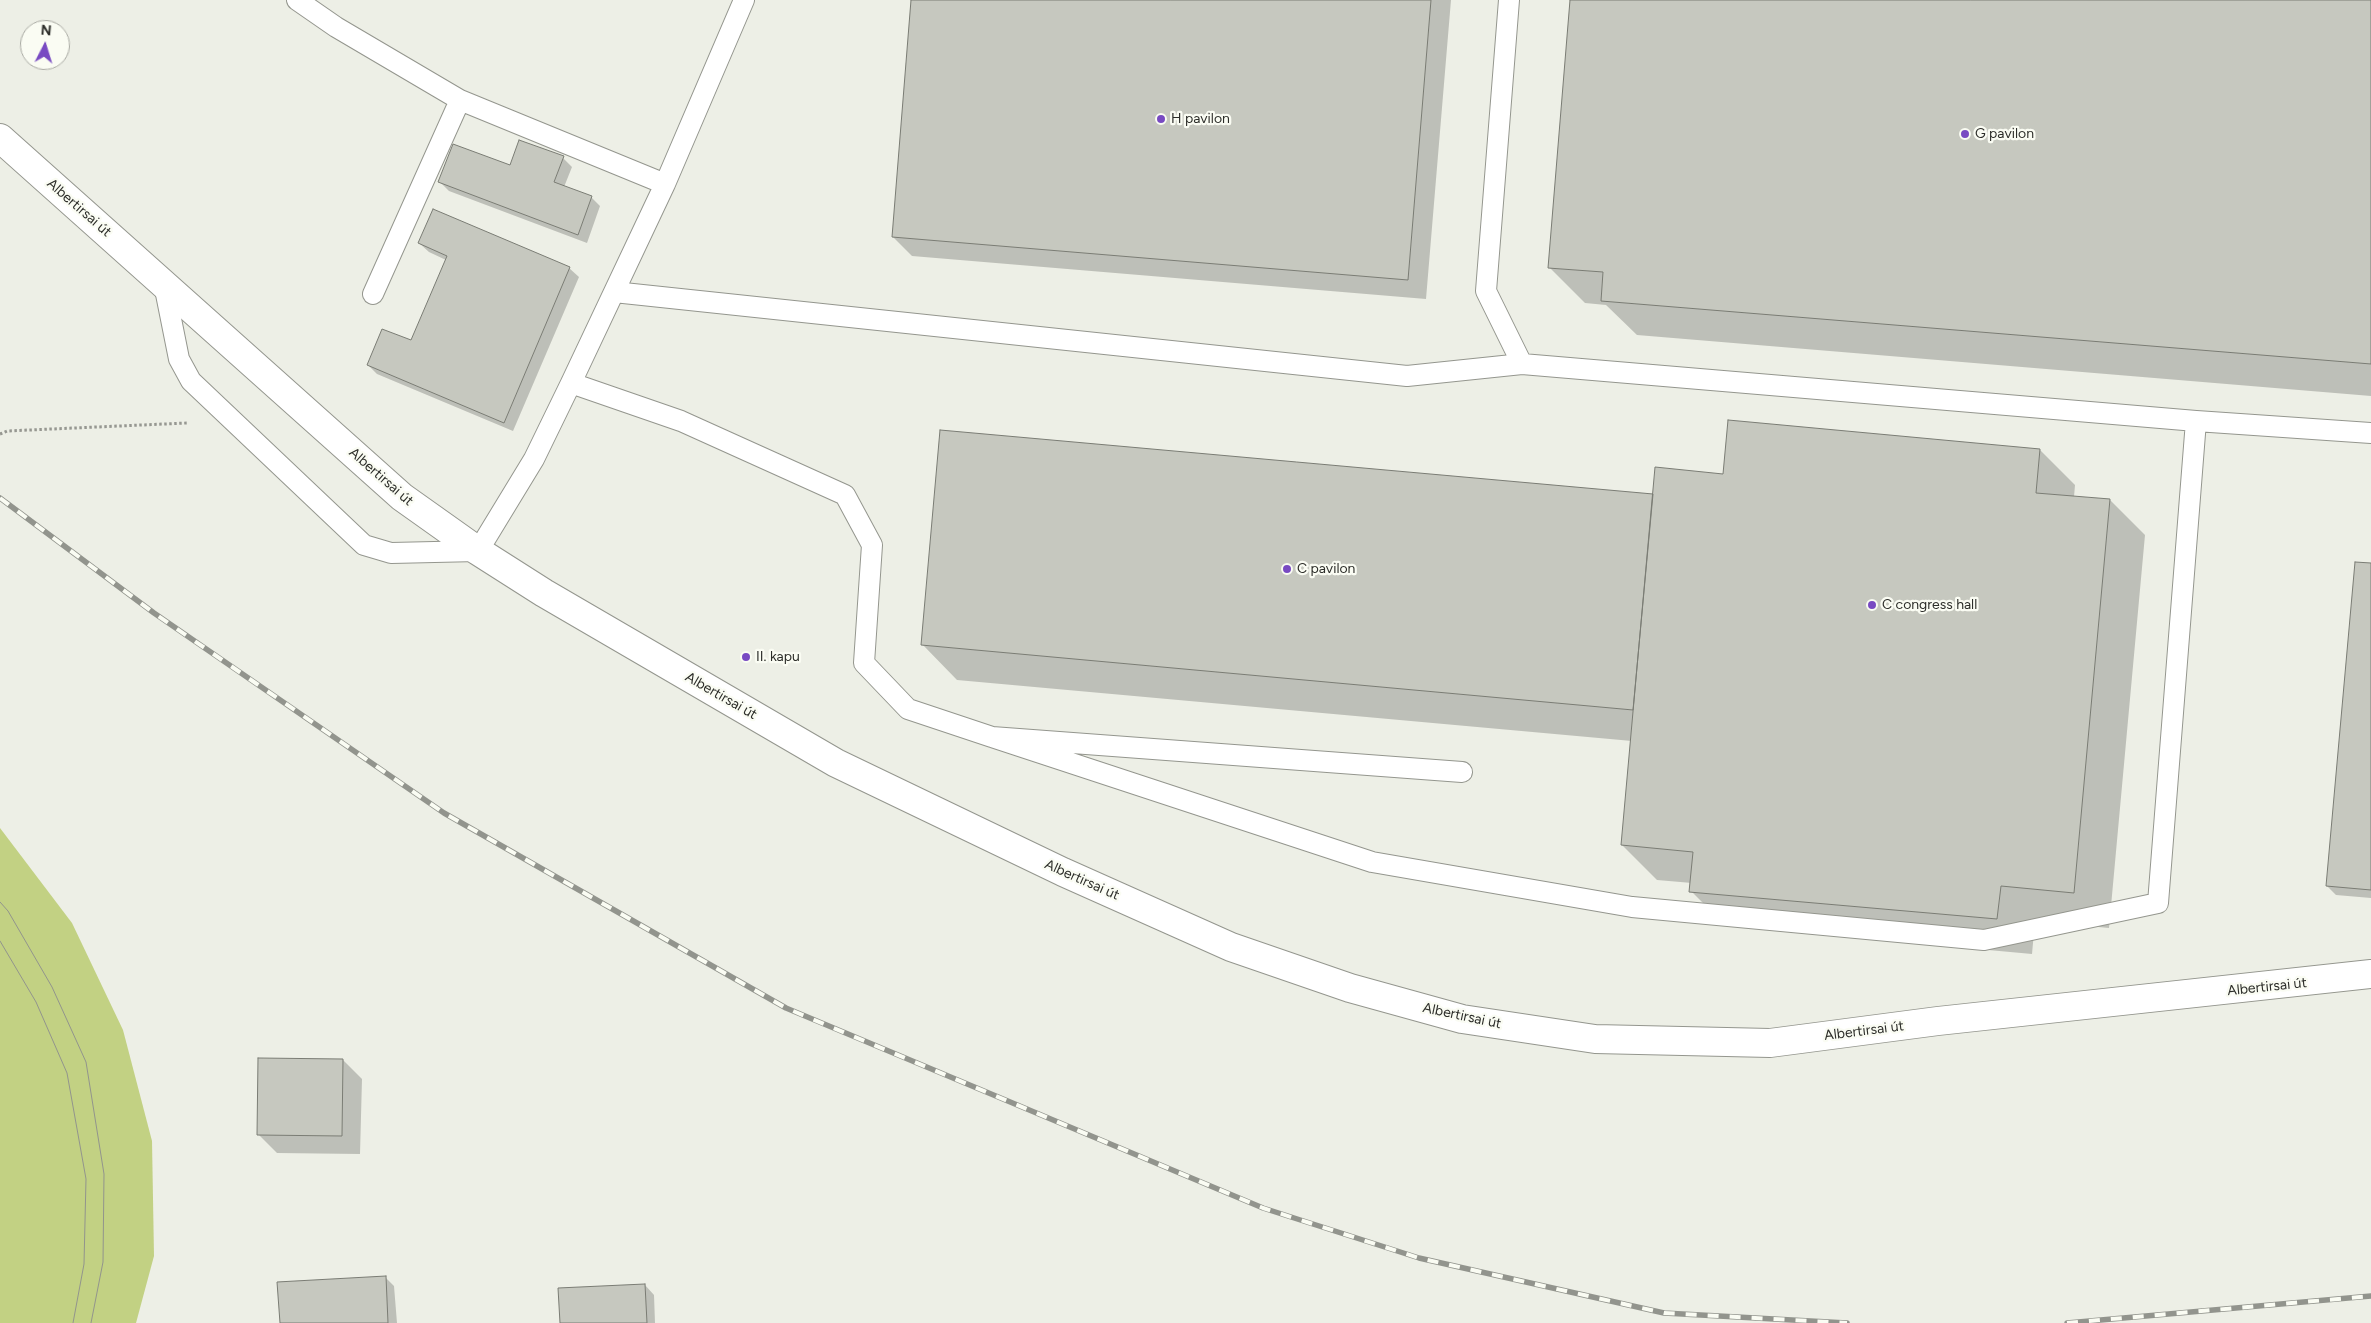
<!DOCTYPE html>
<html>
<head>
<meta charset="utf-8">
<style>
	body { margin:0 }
	#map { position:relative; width:2371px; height:1323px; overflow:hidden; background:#edefe6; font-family:Figtree,sans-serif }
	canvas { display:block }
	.north { position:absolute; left:20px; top:20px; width:50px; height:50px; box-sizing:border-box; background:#fafcf3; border:1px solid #a8a9a2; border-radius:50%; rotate:5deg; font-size:14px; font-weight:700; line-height:20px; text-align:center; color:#2c2d29 }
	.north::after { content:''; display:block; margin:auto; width:18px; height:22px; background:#784ac2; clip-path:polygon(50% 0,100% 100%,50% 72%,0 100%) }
</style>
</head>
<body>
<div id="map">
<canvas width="2371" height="1323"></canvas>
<div class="north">N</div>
</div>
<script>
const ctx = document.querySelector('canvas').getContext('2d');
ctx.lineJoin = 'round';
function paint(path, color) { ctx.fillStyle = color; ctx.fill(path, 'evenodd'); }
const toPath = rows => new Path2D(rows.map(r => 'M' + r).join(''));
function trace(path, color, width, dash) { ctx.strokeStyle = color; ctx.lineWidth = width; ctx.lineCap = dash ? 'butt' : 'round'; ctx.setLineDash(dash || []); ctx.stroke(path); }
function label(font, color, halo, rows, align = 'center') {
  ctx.font = font + ' Figtree,sans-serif'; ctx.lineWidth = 4.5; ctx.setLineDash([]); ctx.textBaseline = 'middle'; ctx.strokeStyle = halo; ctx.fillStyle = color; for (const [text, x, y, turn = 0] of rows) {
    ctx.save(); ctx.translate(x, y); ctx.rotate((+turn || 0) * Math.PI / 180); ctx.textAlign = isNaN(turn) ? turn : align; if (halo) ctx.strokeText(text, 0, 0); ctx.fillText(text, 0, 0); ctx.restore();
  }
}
const green = toPath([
	[0,828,72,923,123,1030,152,1141,154,1256,136,1323,0,1323]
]);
const shadow = toPath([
	[913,0,1451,0,1426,299,912,256,893,237],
	[1572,0,2371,0,2371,396,1637,335,1606,305,1585,303,1550,268],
	[563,158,572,167,564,187,591,197,600,206,587,243,449,191,440,182],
	[419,243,569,268,579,277,513,431,377,374,368,365,412,342,446,260,429,252],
	[2040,450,2075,485,2074,497,2110,500,2145,535,2109,928,2035,921,2032,954,1726,926,1691,891,1692,883,1657,880,1622,845,1632,741,957,680,922,644,1654,495,1724,475],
	[2371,564,2371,898,2336,895,2327,886],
	[343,1060,362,1079,360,1154,277,1153,258,1134],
	[385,1277,394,1286,397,1323,281,1323],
	[645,1285,654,1295,655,1323,561,1323]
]);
const building = toPath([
	[911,0,1431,0,1408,280,892,237,911,0],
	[1570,0,2371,0,2371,364,1601,301,1603,272,1548,268,1570,0],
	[519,140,564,156,554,182,592,196,578,235,438,182,453,144,510,165,519,140],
	[433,209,570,267,504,423,367,365,382,329,411,340,447,256,418,243,433,209],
	[1728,420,2040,449,2036,493,2110,499,2074,893,2001,886,1997,919,1689,892,1693,852,1621,845,1655,467,1723,474,1728,420],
	[940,430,1653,494,1633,710,921,645,940,430],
	[2355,562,2371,563,2371,890,2326,886,2355,562],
	[258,1058,343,1059,342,1136,257,1135,258,1058],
	[386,1276,388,1323,280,1323,277,1282,386,1276],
	[645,1284,647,1323,560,1323,558,1288,645,1284]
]);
const path = toPath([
	[0,434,7,431,187,423]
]);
const service = toPath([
	[297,0,336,27,460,100,665,184],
	[1509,0,1486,291,1522,364,2196,421,2371,433],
	[164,284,179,359,191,381,364,545,391,553,478,551,534,459,571,383,665,184,744,0],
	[614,292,1407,376,1522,364],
	[373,294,460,100],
	[571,383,681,421,845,495,872,545,864,663,908,709,992,737,1462,772],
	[992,737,1372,862,1632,907,1984,940,2158,903,2196,421]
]);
const tertiary = toPath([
	[0,138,402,497,478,551,544,593,836,763,1063,872,1231,947,1350,988,1462,1019,1595,1039,1770,1043,1938,1021,2371,974]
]);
const tram = toPath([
	[0,902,8,911,52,987,86,1062,104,1174,103,1262,91,1323],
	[0,941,36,1002,67,1073,86,1179,84,1264,73,1323]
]);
const rail = toPath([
	[0,498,154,613,444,813,786,1008,1263,1208,1419,1258,1664,1313,1847,1323],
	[2067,1323,2371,1296]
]);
const markers = [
	[1161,119,5,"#784ac2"],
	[1965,134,5,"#784ac2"],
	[1287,569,5,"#784ac2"],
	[1872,605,5,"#784ac2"],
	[746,657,5,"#784ac2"]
];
const poiNames = [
	["H pavilon",1171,119],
	["G pavilon",1975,134],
	["C pavilon",1297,569],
	["C congress hall",1882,605],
	["II. kapu",756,657]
];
const streetNames = [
	["Albertirsai út",79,208,41],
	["Albertirsai út",381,477,41],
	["Albertirsai út",721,696,30],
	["Albertirsai út",1082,880,24],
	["Albertirsai út",2267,987,-6],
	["Albertirsai út",1462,1016,12],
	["Albertirsai út",1864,1031,-7]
];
paint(green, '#c2d183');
paint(shadow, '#0003');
paint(building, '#c6c8bf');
trace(building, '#7a7c74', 1);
trace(service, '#94968e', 22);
trace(tertiary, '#94968e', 30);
trace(path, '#969791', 3, [2.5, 2.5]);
trace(service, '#fff', 20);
trace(tertiary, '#fff', 28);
trace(tram, '#92948d', 1);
trace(rail, '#92948d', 5.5);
trace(rail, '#fafcf3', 4, [11]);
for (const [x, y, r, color] of markers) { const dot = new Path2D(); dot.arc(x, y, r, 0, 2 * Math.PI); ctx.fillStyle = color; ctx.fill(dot); trace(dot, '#fafcf3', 2); }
label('14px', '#2c2d29', '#fafcf3', poiNames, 'left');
label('14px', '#2c2d29', '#fafcf3', streetNames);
</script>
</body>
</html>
